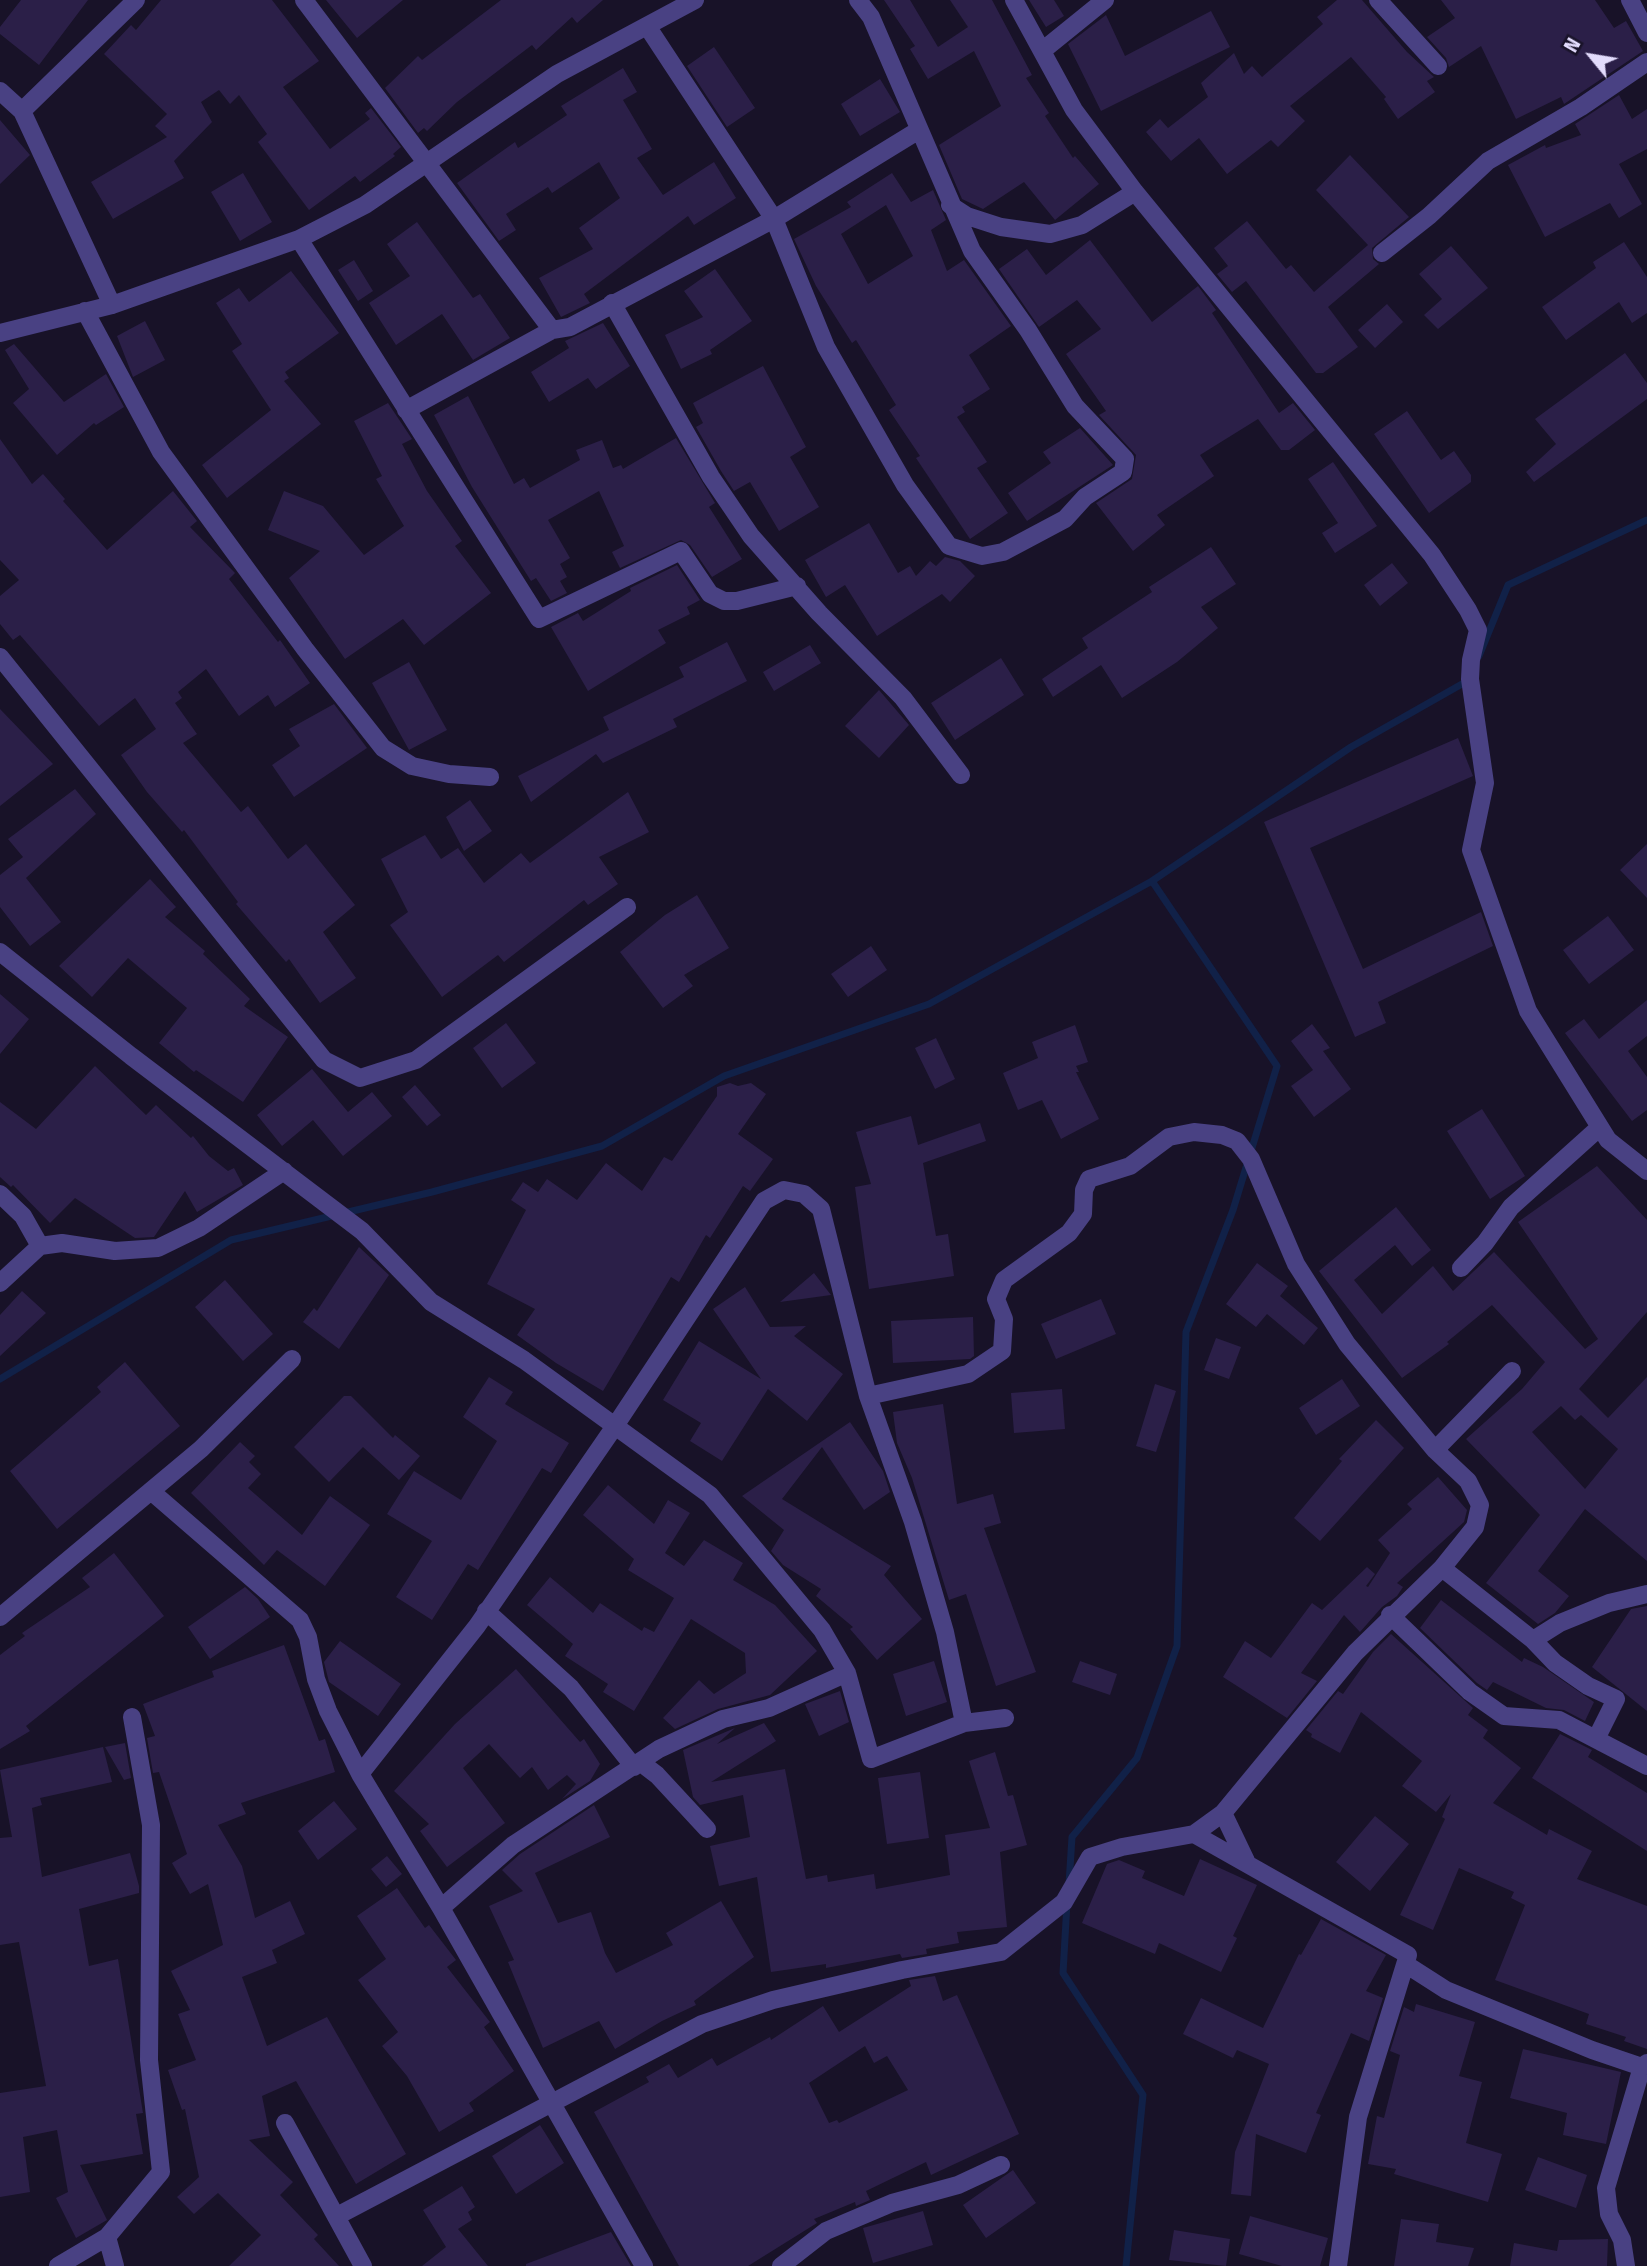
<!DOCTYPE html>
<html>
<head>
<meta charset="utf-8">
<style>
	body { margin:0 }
	#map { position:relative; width:1647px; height:2266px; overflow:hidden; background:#181228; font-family:"Fira Sans",sans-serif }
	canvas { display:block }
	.north { position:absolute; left:1556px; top:21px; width:70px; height:70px; -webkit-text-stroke:5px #181228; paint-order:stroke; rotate:300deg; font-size:19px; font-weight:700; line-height:28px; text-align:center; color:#e2dbfc }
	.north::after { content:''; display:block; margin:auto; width:24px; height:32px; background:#e2dbfc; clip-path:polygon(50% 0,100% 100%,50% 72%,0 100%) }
</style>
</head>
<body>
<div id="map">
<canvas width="1647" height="2266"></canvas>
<div class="north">N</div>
</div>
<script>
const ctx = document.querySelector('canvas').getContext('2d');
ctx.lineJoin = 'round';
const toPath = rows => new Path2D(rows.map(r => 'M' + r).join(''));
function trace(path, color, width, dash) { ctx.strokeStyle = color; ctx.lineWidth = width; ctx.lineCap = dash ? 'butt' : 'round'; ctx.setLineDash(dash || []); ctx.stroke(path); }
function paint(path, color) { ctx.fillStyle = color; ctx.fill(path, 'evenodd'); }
const stream = toPath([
	[1479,656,1508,585,1647,520],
	[0,1379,231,1240,432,1192,602,1146,724,1076,929,1004,1152,881,1351,747,1469,680],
	[1069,1884,1072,1837,1137,1758,1177,1646,1186,1332,1233,1210,1277,1066,1152,881],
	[1067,1903,1063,1973,1143,2095,1126,2266]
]);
const building = toPath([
	[21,0,88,0,39,65,0,34,0,27],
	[161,0,272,0,319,61,283,87,330,149,370,119,365,113,371,108,401,147,393,154,395,156,360,182,355,176,309,210,258,142,267,134,239,95,230,104,219,90,201,102,212,122,174,161,184,178,113,219,91,182,167,137,155,126,167,114,104,54,131,25,136,30],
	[326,0,403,0,357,38],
	[501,0,603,0,577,23,572,17,536,50,532,45,457,102,427,131,424,128,418,133,385,88,418,56,422,60],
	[884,0,910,0,938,47,968,27,950,0,992,0,1032,75,1026,78,1049,113,1045,116,1073,158,1075,156,1099,184,1055,220,1024,182,983,209,962,199,939,145,1001,106,974,51,928,79,910,49,915,46],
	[1029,0,1054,0,1064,16,1046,27],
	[1337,0,1362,0,1407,52,1434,77,1427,81,1435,92,1398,119,1384,99,1386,97,1351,57,1290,106,1305,121,1278,147,1271,140,1227,174,1199,138,1171,161,1146,132,1160,119,1168,128,1208,97,1201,83,1234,53,1244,74,1252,66,1262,77,1323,24,1317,17],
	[1441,0,1595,0,1614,28,1626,21,1643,51,1564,104,1561,97,1516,119,1481,46,1449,67,1446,58,1427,37,1455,18],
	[1211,11,1230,47,1101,111,1068,44,1106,15,1125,56],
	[714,47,755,108,727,127,687,66],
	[623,68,637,92,623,100,652,149,637,158,663,195,714,162,736,198,694,225,688,216,584,294,590,303,561,317,539,278,593,249,579,228,620,198,599,162,552,193,548,187,506,214,516,230,499,241,457,183,515,142,518,148,567,115,561,106],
	[880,79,900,112,860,136,841,104],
	[1619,95,1632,119,1647,109,1647,149,1619,164,1642,204,1619,218,1610,203,1545,237,1508,165,1545,145,1546,148,1581,135,1575,124],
	[0,120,30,155,0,184],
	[1350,155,1409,217,1372,248,1373,259,1379,264,1328,307,1358,347,1323,373,1316,373,1246,281,1232,292,1217,274,1228,266,1214,248,1247,221,1286,269,1291,265,1314,292,1368,245,1316,190],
	[243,173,272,222,240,241,211,192],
	[892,173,911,202,933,190,946,220,931,230,947,271,964,260,1011,326,969,355,990,389,962,407,965,412,957,417,987,462,977,468,1008,513,970,539,916,458,920,456,889,410,896,405,856,340,852,343,816,286,794,239,851,207,847,202],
	[886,205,913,256,868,284,841,234],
	[417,222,473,298,480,294,510,338,473,360,442,314,396,345,369,303,410,276,387,244],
	[1090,240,1152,322,1198,286,1216,310,1212,313,1279,413,1293,403,1315,430,1289,450,1281,450,1258,419,1200,455,1214,476,1157,515,1165,525,1133,551,1096,503,1132,479,1136,455,1099,415,1106,411,1066,354,1101,329,1077,300,1039,327,999,269,1027,249,1046,275],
	[1624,242,1647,277,1647,313,1632,323,1619,302,1566,340,1542,307,1596,268,1593,262],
	[1451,246,1488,288,1438,329,1424,315,1442,299,1419,274],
	[354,260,373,291,358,301,338,270],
	[715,269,752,321,710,350,712,354,681,369,665,335,703,317,684,291],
	[291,271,339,333,285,372,289,378,284,381,321,424,227,498,202,465,271,410,232,351,242,344,216,303,239,288,249,302],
	[1387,304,1403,322,1375,348,1358,330],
	[145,321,165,360,133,377,117,336],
	[603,323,630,366,596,389,588,378,549,402,531,372,569,348,565,341],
	[14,344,64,402,106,374,124,407,96,425,94,423,57,455,13,403,29,389,5,350],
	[1625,353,1647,383,1647,399,1534,482,1526,472,1556,444,1535,419],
	[763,366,806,447,790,457,819,507,779,531,750,482,734,491,721,471,696,427,703,423,693,403],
	[468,396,514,484,524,478,530,488,580,460,576,450,602,440,613,468,621,465,623,469,676,438,715,503,709,507,742,559,712,577,690,545,681,540,620,568,612,552,624,546,599,491,548,520,570,558,560,564,567,577,560,581,567,593,551,601,536,578,531,581,472,487,434,415],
	[388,403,412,439,402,444,427,491,462,541,455,546,491,593,424,645,403,619,345,659,289,578,320,551,268,530,284,491,323,506,364,555,404,526,376,479,382,476,354,421],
	[1407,411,1441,460,1454,451,1471,475,1471,482,1429,513,1374,434],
	[1080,428,1113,465,1027,521,1008,493,1051,463,1043,452],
	[0,439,32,484,43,474,65,499,63,501,107,550,173,491,197,521,190,527,235,573,229,579,278,642,280,640,310,683,275,707,268,695,239,716,206,669,178,692,182,698,175,703,197,734,183,743,241,812,248,806,288,859,306,844,355,905,323,932,356,978,320,1003,289,959,286,962,236,904,238,902,184,830,182,832,147,792,121,755,156,729,135,698,99,726,20,635,13,640,0,624,0,596,19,580,0,560],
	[1333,462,1377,526,1335,553,1322,533,1338,523,1308,479],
	[869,523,898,573,910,566,916,576,930,561,936,566,945,557,960,561,975,576,950,602,942,594,877,636,845,585,826,597,805,560],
	[1211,547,1236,584,1201,607,1218,628,1177,662,1122,698,1101,665,1053,697,1042,679,1088,648,1082,638,1152,592,1149,587],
	[1392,563,1408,583,1380,606,1364,585],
	[677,565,700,600,687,607,690,614,658,630,666,643,588,691,551,627,578,613,583,621,631,591,630,588],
	[727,642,747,681,673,719,677,727,603,763,596,754,531,802,518,776,609,730,603,717,684,677,679,667],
	[810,645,821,663,774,691,763,672],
	[1001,658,1024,695,955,740,931,703],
	[409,662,447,730,409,750,372,683],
	[879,690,909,725,879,758,845,726],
	[334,704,367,748,294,797,272,765,300,746,289,729],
	[0,709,53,764,0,806],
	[1458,738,1473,776,1310,848,1363,969,1481,912,1493,946,1378,1002,1386,1023,1355,1037,1264,822],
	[75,789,96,814,26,878,61,922,30,946,0,907,0,875,23,857,8,839],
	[628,792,649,832,599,857,618,884,588,905,584,900,504,962,498,955,442,997,390,925,408,912,381,859,425,835,441,859,458,848,484,883,521,853,530,863],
	[470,800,492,831,464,851,446,817],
	[1647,844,1647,898,1620,870],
	[150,879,176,907,165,917,205,951,203,954,250,999,244,1006,288,1037,243,1102,196,1070,194,1072,159,1043,187,1008,128,958,92,997,59,966],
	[697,895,729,948,684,975,693,986,663,1008,620,952,665,915],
	[1608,916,1634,950,1589,984,1563,950],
	[871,946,887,970,848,997,831,974],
	[0,994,29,1019,0,1054],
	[1647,1000,1647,1036,1628,1051,1647,1077,1647,1110,1632,1121,1565,1033,1584,1019,1599,1039],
	[506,1023,536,1063,502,1088,473,1048],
	[1312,1024,1330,1048,1323,1051,1351,1089,1314,1117,1291,1086,1313,1070,1291,1041],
	[1075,1025,1088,1062,1076,1066,1079,1072,1076,1072,1099,1119,1061,1139,1042,1100,1018,1110,1003,1073,1038,1058,1032,1042],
	[936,1038,955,1079,935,1089,915,1048],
	[95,1066,146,1115,156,1105,191,1138,193,1136,209,1156,228,1171,234,1168,243,1185,197,1212,185,1191,154,1237,135,1238,75,1198,50,1223,13,1185,11,1187,0,1177,0,1102,36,1129],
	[312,1069,348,1112,372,1092,392,1116,343,1156,313,1120,282,1146,257,1115],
	[730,1083,738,1086,751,1083,766,1094,738,1134,773,1159,750,1191,743,1186,710,1238,706,1235,679,1282,671,1277,603,1391,556,1363,517,1335,535,1309,487,1284,526,1210,511,1200,523,1182,538,1192,547,1179,577,1200,606,1163,642,1191,664,1157,672,1161,717,1096,717,1087],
	[415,1085,441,1115,427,1126,402,1097],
	[1482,1109,1525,1176,1490,1199,1447,1131],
	[911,1116,918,1145,980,1123,986,1141,923,1163,936,1236,948,1234,954,1276,869,1289,855,1187,871,1184,856,1132],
	[1597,1166,1647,1220,1647,1312,1579,1389,1608,1418,1647,1377,1647,1561,1585,1509,1538,1571,1569,1596,1555,1613,1538,1624,1486,1583,1540,1515,1466,1439,1522,1389,1545,1362,1492,1305,1447,1342,1449,1344,1402,1378,1319,1271,1396,1207,1431,1250,1412,1266,1395,1245,1354,1280,1382,1314,1433,1266,1453,1291,1494,1252,1585,1349,1598,1339,1518,1222],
	[1561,1406,1575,1420,1581,1415,1618,1449,1585,1489,1532,1432],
	[359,1247,389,1275,339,1349,303,1322,314,1308,317,1311],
	[1257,1263,1288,1286,1280,1296,1318,1328,1304,1345,1267,1314,1256,1327,1226,1304],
	[814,1273,831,1295,780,1302],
	[225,1280,273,1334,243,1361,195,1307],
	[745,1287,770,1327,806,1326,794,1336,843,1374,807,1421,768,1389,722,1461,690,1441,701,1423,663,1400,699,1341,761,1379,713,1309],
	[22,1291,46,1313,0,1356,0,1315],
	[1101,1299,1116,1334,1056,1359,1041,1324],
	[973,1317,974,1356,970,1359,893,1363,891,1321],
	[1216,1338,1241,1347,1229,1379,1204,1370],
	[125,1362,180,1426,57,1529,10,1471,101,1392,97,1387],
	[489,1377,513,1392,505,1404,569,1443,551,1473,542,1468,478,1570,468,1564,432,1620,396,1597,432,1541,387,1514,414,1471,461,1500,497,1441,463,1417],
	[1342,1379,1360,1406,1316,1435,1299,1408],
	[1155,1384,1176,1391,1156,1452,1136,1446],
	[1062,1389,1065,1429,1014,1433,1011,1393],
	[344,1396,351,1396,393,1438,395,1435,420,1456,399,1480,363,1447,329,1482,294,1447],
	[943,1404,957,1504,993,1494,1001,1523,984,1528,1036,1672,996,1686,966,1594,949,1600,912,1478,897,1443,893,1412],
	[1376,1420,1404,1448,1320,1541,1294,1518,1342,1461,1339,1459],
	[850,1422,883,1471,890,1492,864,1510,822,1447,782,1499,891,1566,884,1575,922,1619,877,1660,850,1629,853,1627,816,1596,821,1589,783,1565,771,1551,784,1530,742,1496],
	[240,1442,255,1456,249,1462,261,1474,248,1488,302,1535,330,1496,370,1525,325,1586,277,1550,264,1565,191,1493],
	[1438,1477,1467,1510,1464,1522,1397,1583,1403,1587,1397,1596,1382,1607,1360,1632,1344,1615,1301,1673,1317,1681,1287,1718,1223,1677,1245,1641,1271,1658,1312,1603,1322,1610,1367,1567,1375,1574,1366,1586,1368,1587,1390,1553,1378,1540,1412,1509,1407,1504],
	[608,1485,654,1524,668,1500,690,1513,665,1553,684,1566,704,1540,743,1563,733,1580,775,1605,817,1651,770,1695,718,1709,675,1729,663,1718,699,1680,714,1694,746,1673,745,1653,691,1619,634,1711,603,1692,608,1684,565,1656,573,1644,527,1605,550,1577,593,1613,600,1603,642,1631,644,1627,654,1632,674,1598,628,1570,634,1559,583,1515],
	[114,1553,164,1616,26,1726,30,1731,0,1749,0,1655,25,1636,22,1633,90,1587,82,1578],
	[245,1587,258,1599,270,1617,210,1659,188,1627],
	[1441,1600,1522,1662,1524,1658,1543,1667,1594,1702,1585,1721,1564,1710,1546,1708,1493,1682,1487,1690,1477,1683,1420,1628],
	[1647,1606,1647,1711,1592,1667,1631,1609],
	[1391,1634,1473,1708,1468,1715,1488,1730,1483,1738,1521,1768,1493,1803,1547,1835,1549,1829,1592,1851,1577,1879,1647,1906,1647,2049,1624,2041,1626,2037,1586,2024,1589,2014,1495,1980,1525,1905,1511,1898,1514,1892,1459,1868,1433,1930,1400,1915,1445,1819,1442,1817,1451,1794,1436,1812,1402,1786,1422,1761,1361,1712,1340,1753,1311,1737,1312,1734,1306,1730,1338,1691,1343,1694,1373,1652],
	[340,1641,401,1684,378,1716,329,1682,324,1662],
	[284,1645,319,1741,325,1739,335,1772,241,1803,246,1814,218,1825,242,1866,255,1918,290,1901,305,1934,272,1950,277,1963,242,1977,267,2046,327,2017,406,2154,356,2184,296,2081,262,2096,270,2136,249,2140,293,2182,280,2195,318,2235,314,2239,339,2266,229,2266,261,2235,218,2193,194,2214,177,2197,199,2177,185,2109,182,2110,168,2070,196,2060,178,2014,190,2010,171,1971,223,1945,208,1884,190,1894,172,1863,187,1854,159,1772,153,1773,147,1738,155,1736,143,1704,214,1677,212,1671],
	[934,1661,947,1702,906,1716,893,1674],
	[1080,1661,1117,1674,1110,1695,1072,1682],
	[516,1669,580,1742,584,1739,600,1764,590,1781,562,1799,576,1784,567,1775,548,1790,532,1767,520,1778,489,1744,463,1768,505,1823,447,1867,420,1831,429,1824,394,1791,455,1724],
	[840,1691,849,1722,819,1736,805,1704],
	[764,1723,776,1741,711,1782,785,1769,806,1879,827,1875,828,1882,874,1874,876,1889,950,1875,945,1835,990,1828,969,1761,995,1752,1008,1796,1013,1795,1027,1845,1000,1852,1007,1927,957,1932,959,1943,926,1949,927,1954,902,1958,900,1954,826,1968,826,1964,771,1972,757,1877,719,1886,710,1846,750,1837,743,1795,700,1805,693,1797,683,1750,735,1728,717,1744],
	[1560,1734,1592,1750,1588,1757,1647,1793,1647,1851,1532,1778],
	[125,1743,131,1778,124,1780,105,1747],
	[103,1747,112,1782,40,1798,42,1805,32,1808,42,1877,130,1853,139,1886,139,1893,79,1909,89,1966,118,1959,143,2113,136,2114,143,2154,80,2165,107,2220,76,2238,56,2198,68,2192,57,2130,23,2137,30,2192,0,2197,0,2093,46,2086,19,1942,0,1945,0,1838,12,1837,0,1770],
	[920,1772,929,1838,887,1844,878,1778],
	[334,1801,357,1829,318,1860,298,1831],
	[594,1805,610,1837,535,1873,558,1923,591,1912,605,1953,616,1973,673,1945,666,1933,721,1901,754,1957,694,2001,696,2005,662,2021,615,2049,599,2021,543,2048,508,1962,514,1960,489,1906,523,1891,502,1870,520,1854],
	[1375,1816,1409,1844,1370,1891,1336,1862],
	[387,1856,402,1874,386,1887,371,1869],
	[1200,1859,1257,1885,1233,1936,1237,1938,1221,1972,1159,1943,1155,1954,1082,1923,1107,1864,1119,1860,1145,1871,1142,1878,1184,1896],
	[397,1888,425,1928,429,1925,456,1960,447,1967,490,2022,484,2027,514,2071,469,2103,474,2111,439,2132,407,2076,382,2046,398,2032,358,1980,386,1959,357,1916],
	[1321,1919,1386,1955,1366,1991,1383,1998,1369,2041,1351,2033,1316,2113,1321,2115,1306,2153,1256,2134,1251,2196,1231,2194,1235,2152,1269,2064,1237,2050,1233,2058,1183,2034,1201,1998,1263,2028,1299,1954,1301,1955],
	[935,1976,943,2001,957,1995,1019,2134,931,2175,926,2162,866,2191,870,2200,856,2206,855,2202,814,2219,817,2223,748,2266,679,2266,594,2112,649,2082,646,2077,669,2064,678,2078,712,2058,717,2066,770,2037,771,2040,823,2006,839,2032,911,1986,909,1980],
	[865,2046,874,2063,887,2056,908,2090,839,2123,837,2120,829,2123,809,2083],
	[1416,2004,1475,2022,1459,2076,1482,2082,1466,2143,1502,2154,1488,2202,1394,2174,1396,2169,1368,2164,1377,2116,1384,2118,1400,2055,1390,2051,1404,2007,1414,2012],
	[1523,2049,1621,2072,1606,2144,1563,2135,1567,2113,1510,2098],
	[540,2125,564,2163,516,2194,492,2156],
	[1538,2157,1587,2175,1576,2208,1525,2190],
	[1013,2170,1036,2203,986,2238,963,2205],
	[462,2186,475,2207,468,2212,472,2220,458,2229,488,2266,422,2266,446,2247,423,2210],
	[923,2211,933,2245,873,2263,863,2228],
	[1250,2216,1328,2238,1320,2266,1282,2266,1239,2254],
	[1401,2219,1439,2224,1436,2242,1474,2248,1468,2266,1394,2266],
	[1174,2230,1230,2239,1226,2266,1169,2260],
	[611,2232,631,2266,526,2266,526,2264],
	[1608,2239,1607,2266,1510,2266,1514,2243,1557,2251,1559,2240]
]);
const minor = toPath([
	[304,0,552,330],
	[1014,0,1074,110,1135,192,1432,555,1468,610,1478,630,1471,660,1470,679,1485,783,1471,850,1528,1011,1608,1140,1647,1171],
	[1378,0,1438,66],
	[1630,0,1647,33],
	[647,26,774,219,826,347,905,485,949,546,982,556,1003,552,1065,519,1085,497,1123,472,1125,459,1075,406,1028,330,972,251,871,17,858,0],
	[1042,51,1105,0],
	[0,91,22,111,112,305],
	[22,111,136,0],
	[950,205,967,216,1001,227,1050,234,1082,225,1135,192],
	[299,239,539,619,681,551,710,594,724,601,737,601,797,586],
	[1382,253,1429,216,1488,161,1581,107,1647,62],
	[612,303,711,477,751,536,819,613,903,698,961,775],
	[85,311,161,452,305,649,383,748,412,766,449,774,490,777],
	[0,333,112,305,299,239,365,205,557,74,695,0],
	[406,410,552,330,570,327,774,219,919,130],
	[0,657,324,1060,360,1078,416,1060,627,907],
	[0,952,131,1056,362,1231,431,1302,524,1360,710,1495,822,1630,847,1673,871,1759,964,1723,1005,1718],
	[0,1194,23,1216,40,1246],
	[1461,1268,1485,1243,1511,1207,1600,1127],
	[0,1283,40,1246,62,1243,115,1251,158,1248,199,1228,284,1171],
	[1435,1450,1512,1371],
	[152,1492,300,1620,308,1637,316,1679,328,1711,360,1774,441,1908,644,2266],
	[1442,1568,1533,1640,1555,1663,1588,1686,1616,1699,1596,1739],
	[486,1611,571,1688,634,1767],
	[1390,1615,1470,1692,1504,1716,1559,1720,1647,1766],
	[0,1617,201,1449,292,1359],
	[1533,1640,1560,1623,1609,1603,1647,1594],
	[640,1762,657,1775,707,1829],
	[360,1774,477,1626,615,1426,764,1201,784,1190,804,1194,821,1209,868,1396,913,1522,945,1632,964,1723],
	[1223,1813,1246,1861],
	[1194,1834,1408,1955,1358,2117,1338,2266],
	[441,1908,513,1845,659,1749,723,1719,769,1708,847,1673],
	[1407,1965,1446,1990,1592,2050,1642,2067],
	[285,2123,363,2266],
	[337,2216,702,2024,773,2000,902,1970,1001,1952,1064,1902,1090,1857,1122,1847,1194,1834,1223,1813,1355,1653,1442,1568,1475,1527,1480,1505,1468,1481,1435,1450,1347,1344,1296,1264,1251,1159,1237,1141,1222,1135,1194,1132,1169,1137,1130,1166,1089,1179,1084,1190,1083,1214,1069,1233,1004,1280,996,1299,1004,1319,1002,1351,968,1374,868,1396],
	[107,2237,115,2266],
	[58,2266,107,2237,161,2172,149,2060,151,1825,132,1717],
	[781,2266,826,2231,892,2203,958,2185,1001,2165],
	[1626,2266,1622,2240,1609,2214,1606,2188,1642,2067,1647,2063]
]);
trace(stream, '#112148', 7);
paint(building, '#2b1f48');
trace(minor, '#494183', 18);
</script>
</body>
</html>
